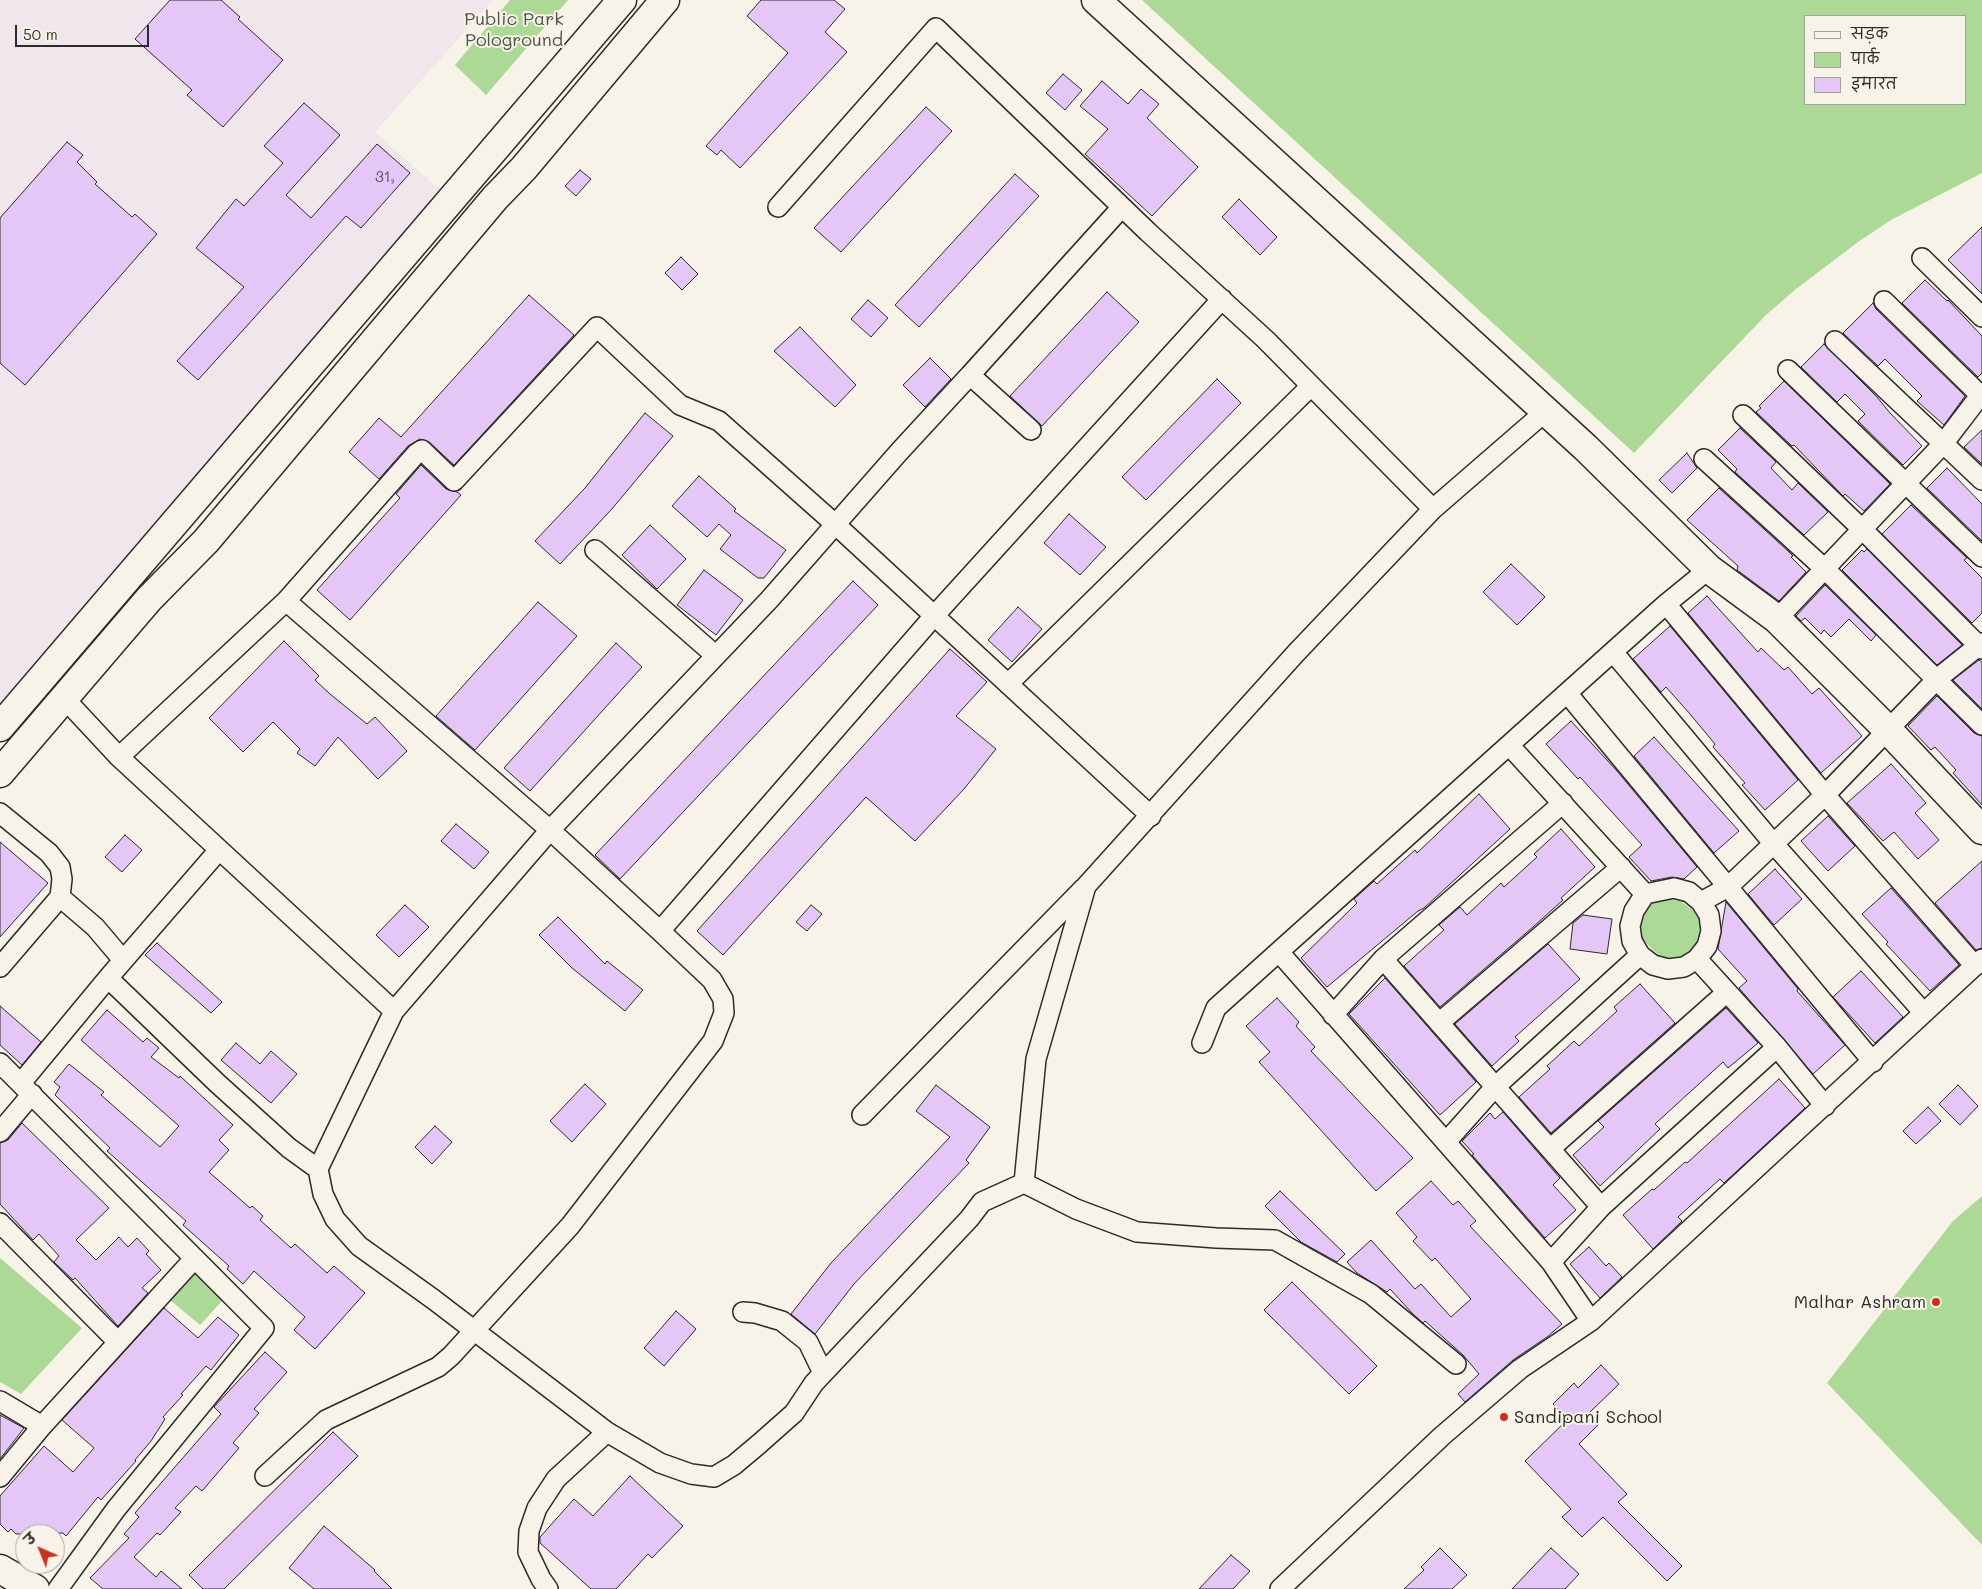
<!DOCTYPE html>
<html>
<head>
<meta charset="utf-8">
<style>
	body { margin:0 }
	#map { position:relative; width:1982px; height:1589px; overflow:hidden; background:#f7f3e8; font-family:Mali,"Playpen Sans Deva",sans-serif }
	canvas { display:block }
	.legend { position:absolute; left:1804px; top:15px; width:162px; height:90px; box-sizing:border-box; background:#f7f3e8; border:1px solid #a5a39c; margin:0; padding:6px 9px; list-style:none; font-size:15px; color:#2b2b2b }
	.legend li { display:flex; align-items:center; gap:10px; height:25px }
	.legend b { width:25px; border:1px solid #a5a39c }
	.north { position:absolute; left:15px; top:1524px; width:50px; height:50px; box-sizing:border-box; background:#f7f3e8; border:1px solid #a5a39c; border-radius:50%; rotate:316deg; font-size:14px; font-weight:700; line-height:20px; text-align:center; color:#2b2b2b }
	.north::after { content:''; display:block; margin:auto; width:18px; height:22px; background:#c8321e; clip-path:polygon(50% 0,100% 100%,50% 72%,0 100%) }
	.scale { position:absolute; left:15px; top:25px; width:134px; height:22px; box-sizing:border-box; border:2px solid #2b2b2b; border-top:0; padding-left:6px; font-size:15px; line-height:18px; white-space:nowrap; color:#2b2b2b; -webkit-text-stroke:4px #f7f3e8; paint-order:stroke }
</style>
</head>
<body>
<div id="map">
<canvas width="1982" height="1589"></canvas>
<ul class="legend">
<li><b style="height:6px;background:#f7f3e8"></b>सड़क</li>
<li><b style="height:14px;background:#add997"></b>पार्क</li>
<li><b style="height:14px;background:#e4c7f6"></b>इमारत</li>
</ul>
<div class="north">उ</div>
<div class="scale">50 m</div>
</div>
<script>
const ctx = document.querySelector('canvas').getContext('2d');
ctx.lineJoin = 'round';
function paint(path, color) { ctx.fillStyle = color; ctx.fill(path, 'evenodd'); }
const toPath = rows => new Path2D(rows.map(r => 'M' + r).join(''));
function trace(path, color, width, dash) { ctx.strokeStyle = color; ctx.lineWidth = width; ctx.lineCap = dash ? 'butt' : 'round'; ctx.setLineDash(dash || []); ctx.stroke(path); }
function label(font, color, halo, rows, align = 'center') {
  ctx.font = font + ' Mali,sans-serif'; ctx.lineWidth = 4; ctx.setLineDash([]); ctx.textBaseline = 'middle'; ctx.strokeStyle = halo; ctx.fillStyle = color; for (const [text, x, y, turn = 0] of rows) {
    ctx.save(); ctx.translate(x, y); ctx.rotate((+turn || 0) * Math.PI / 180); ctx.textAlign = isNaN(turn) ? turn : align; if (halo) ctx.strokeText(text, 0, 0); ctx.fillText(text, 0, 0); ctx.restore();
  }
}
const built = toPath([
	[0,0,493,0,375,132,448,197,0,718]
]);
const green = toPath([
	[510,0,568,0,486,95,455,65],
	[1142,0,1982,0,1982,173,1891,220,1858,242,1796,289,1766,315,1634,453],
	[1806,16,1966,16,1966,104,1806,104],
	[1656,897,1680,901,1707,920,1700,944,1690,960,1661,958,1640,937,1640,919],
	[1982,1196,1982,1545,1827,1383,1953,1221],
	[0,1258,82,1328,21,1394,0,1382],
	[194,1268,223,1300,200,1325,169,1299]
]);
const building = toPath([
	[170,0,221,0,240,17,238,19,283,60,223,127,187,95,192,90,135,39,170,0],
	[761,0,834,0,845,9,825,32,847,52,740,168,721,150,717,155,706,146,788,53,747,16,761,0],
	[1063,74,1082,90,1065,110,1046,93,1063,74],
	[1102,81,1128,104,1141,89,1159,104,1147,118,1198,167,1152,216,1085,154,1108,129,1080,106,1102,81],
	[304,103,340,135,286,195,311,218,377,144,410,173,361,228,346,216,198,380,177,361,244,287,196,248,236,199,244,206,283,163,264,146,304,103],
	[926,107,952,131,841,252,814,228,926,107],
	[67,142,83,155,77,162,97,182,95,184,132,217,135,214,157,234,25,385,0,363,0,218,67,142],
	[580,170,591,179,576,196,565,186,580,170],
	[1015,174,1039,196,919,327,895,305,1015,174],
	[1239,199,1277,237,1260,255,1222,217,1239,199],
	[1982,227,1982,294,1948,260,1982,227],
	[681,257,698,274,682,290,665,273,681,257],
	[1925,280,1947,301,1948,300,1982,336,1982,373,1978,377,1902,303,1925,280],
	[1107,292,1139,322,1042,426,1010,396,1107,292],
	[529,295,574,335,454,465,429,442,420,439,408,446,379,479,349,452,379,418,401,437,529,295],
	[868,300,888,318,871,337,851,319,868,300],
	[1873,303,1876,309,1965,396,1944,425,1917,401,1922,396,1885,359,1878,366,1843,333,1873,303],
	[800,327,856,385,835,407,774,351,800,327],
	[1824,344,1877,397,1890,413,1922,446,1903,465,1858,421,1865,414,1845,394,1837,402,1801,367,1824,344],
	[930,358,951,379,925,407,903,385,930,358],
	[1217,379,1241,403,1146,500,1122,477,1217,379],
	[1784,381,1890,484,1864,511,1845,494,1843,496,1794,445,1792,446,1756,412,1761,408,1759,406,1784,381],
	[645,413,673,436,611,510,560,564,535,541,585,488,645,413],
	[1740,428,1776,462,1771,468,1792,490,1798,483,1828,512,1804,535,1735,472,1737,469,1718,450,1740,428],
	[1982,430,1982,464,1964,447,1982,430],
	[1687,453,1697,468,1672,493,1659,480,1687,453],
	[421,465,446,489,457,492,461,495,350,620,317,590,400,498,396,494,421,465],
	[1947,468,1982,504,1982,541,1927,488,1947,468],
	[699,476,736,509,734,511,786,550,764,578,758,578,720,549,731,535,719,524,707,537,672,506,699,476],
	[1719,488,1788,551,1793,556,1791,557,1806,572,1779,601,1737,570,1738,566,1687,520,1719,488],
	[1911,505,1967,558,1964,560,1982,578,1982,613,1972,623,1882,534,1911,505],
	[1069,514,1106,547,1080,575,1044,543,1069,514],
	[650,525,686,559,657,589,622,555,650,525],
	[1867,549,1962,645,1937,665,1842,570,1862,550,1864,552,1867,549],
	[1511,564,1545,597,1517,625,1483,592,1511,564],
	[704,570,743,600,716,635,677,605,704,570],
	[853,581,878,605,620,879,595,855,853,581],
	[1825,585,1876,635,1871,641,1849,619,1831,637,1824,630,1821,634,1805,618,1801,621,1796,616,1825,585],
	[1707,596,1758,652,1761,648,1784,670,1788,667,1812,694,1819,688,1862,736,1821,773,1688,613,1707,596],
	[538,602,577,636,475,750,436,716,538,602],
	[1018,607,1042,629,1012,662,988,640,1018,607],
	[1670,626,1798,780,1765,810,1742,785,1745,783,1713,747,1715,744,1690,714,1666,687,1661,692,1633,659,1670,626],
	[284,641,319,676,315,680,330,694,367,724,375,717,407,751,378,779,338,737,315,766,297,753,300,749,273,722,243,752,209,718,284,641],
	[616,643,642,667,530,791,504,768,616,643],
	[950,649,987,682,956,716,996,749,964,789,915,841,866,797,723,955,697,931,950,649],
	[1979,660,1982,662,1982,709,1953,680,1979,660],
	[1937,696,1974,733,1982,736,1982,805,1953,773,1956,770,1935,747,1931,750,1908,726,1937,696],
	[1571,721,1617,771,1697,867,1684,879,1672,877,1651,881,1629,857,1642,845,1580,777,1578,779,1546,744,1571,721],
	[1654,737,1739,831,1714,853,1634,756,1654,737],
	[1891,764,1926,803,1915,813,1939,840,1918,859,1894,832,1883,841,1847,803,1891,764],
	[1479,794,1510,829,1424,908,1418,911,1327,987,1301,958,1357,903,1354,899,1374,881,1377,884,1415,850,1417,853,1479,794],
	[1828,816,1855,846,1828,871,1801,841,1828,816],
	[456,824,489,852,474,869,441,841,456,824],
	[1561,829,1595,867,1561,898,1563,900,1533,927,1440,1007,1404,966,1444,930,1439,925,1460,907,1467,915,1501,883,1504,887,1537,857,1534,854,1561,829],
	[125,835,142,850,122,872,105,857,125,835],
	[0,842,48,883,0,937,0,842],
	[1982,861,1982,948,1976,950,1935,903,1982,861],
	[1775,869,1802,899,1774,925,1748,894,1775,869],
	[1891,888,1959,965,1930,991,1886,944,1888,942,1862,914,1891,888],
	[1726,902,1798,989,1797,991,1845,1045,1813,1074,1739,988,1747,981,1718,949,1726,902],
	[405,905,429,927,399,957,376,935,405,905],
	[811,905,822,914,807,931,796,922,811,905],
	[1583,915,1612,919,1607,954,1570,949,1573,923,1583,915],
	[558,917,605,964,607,961,643,990,625,1011,572,968,539,935,558,917],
	[157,943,222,1002,211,1013,145,955,157,943],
	[1548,944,1580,979,1515,1037,1519,1041,1492,1066,1455,1024,1548,944],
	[1861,971,1903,1017,1875,1043,1833,997,1861,971],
	[1385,978,1476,1082,1440,1115,1349,1014,1385,978],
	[1640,984,1675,1023,1551,1133,1519,1097,1550,1069,1547,1066,1574,1041,1579,1046,1617,1011,1614,1007,1640,984],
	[1277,998,1299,1022,1296,1026,1315,1047,1311,1051,1413,1158,1376,1191,1259,1062,1270,1052,1246,1026,1277,998],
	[0,1006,41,1042,22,1065,0,1045,0,1006],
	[1726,1008,1758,1043,1728,1068,1723,1062,1655,1124,1660,1129,1600,1186,1573,1155,1604,1127,1598,1121,1726,1008],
	[107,1010,143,1042,147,1038,159,1048,151,1057,179,1078,180,1076,233,1125,219,1140,229,1150,209,1172,250,1208,252,1206,263,1216,260,1220,291,1248,295,1244,327,1273,334,1266,365,1293,315,1349,294,1330,305,1317,254,1271,243,1284,227,1269,229,1266,183,1225,186,1221,107,1151,110,1148,55,1095,60,1087,54,1082,69,1064,104,1092,101,1095,160,1147,179,1126,81,1040,107,1010],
	[236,1043,260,1064,271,1051,297,1074,271,1103,221,1060,236,1043],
	[1779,1079,1805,1108,1724,1183,1720,1179,1678,1217,1682,1221,1653,1249,1623,1215,1652,1189,1654,1190,1685,1162,1687,1163,1779,1079],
	[585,1084,606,1104,572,1142,550,1121,585,1084],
	[936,1085,990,1127,966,1160,969,1163,854,1284,815,1334,791,1314,831,1263,950,1137,916,1111,936,1085],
	[1958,1085,1978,1106,1960,1125,1939,1104,1958,1085],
	[1928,1107,1941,1121,1916,1144,1903,1131,1928,1107],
	[1503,1112,1560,1178,1553,1185,1576,1210,1545,1238,1472,1155,1474,1154,1462,1141,1490,1113,1495,1119,1503,1112],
	[22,1123,109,1208,76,1240,96,1260,119,1237,128,1247,137,1238,149,1251,146,1254,161,1270,142,1288,148,1293,118,1326,75,1278,73,1280,54,1262,59,1256,39,1234,33,1240,0,1204,0,1143,8,1140,22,1123],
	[435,1126,452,1142,432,1164,415,1147,435,1126],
	[1431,1181,1453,1205,1458,1201,1476,1221,1470,1226,1562,1324,1547,1337,1513,1360,1465,1402,1458,1394,1479,1374,1463,1355,1425,1321,1423,1323,1412,1313,1390,1289,1387,1292,1357,1273,1347,1262,1371,1240,1415,1289,1421,1284,1451,1317,1471,1299,1435,1258,1432,1261,1413,1241,1417,1237,1396,1213,1431,1181],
	[1280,1191,1345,1254,1337,1262,1301,1242,1265,1206,1280,1191],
	[1589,1247,1606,1266,1609,1263,1622,1277,1600,1298,1570,1264,1589,1247],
	[1292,1282,1377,1366,1349,1394,1264,1310,1292,1282],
	[164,1308,198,1338,218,1317,239,1335,211,1370,206,1366,181,1394,183,1395,163,1417,165,1419,151,1441,135,1460,136,1461,101,1500,98,1497,66,1536,63,1533,16,1534,11,1529,8,1532,0,1524,0,1496,44,1446,73,1472,94,1448,62,1420,164,1308],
	[676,1311,696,1329,664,1366,644,1348,676,1311],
	[265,1352,287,1372,254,1409,259,1413,233,1443,239,1448,202,1491,196,1486,175,1508,181,1512,160,1535,157,1533,134,1557,156,1577,161,1571,182,1589,103,1589,90,1578,129,1538,124,1534,139,1517,135,1513,221,1414,214,1407,265,1352],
	[1601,1365,1619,1384,1589,1413,1599,1424,1579,1444,1627,1494,1618,1502,1682,1566,1667,1581,1603,1517,1582,1537,1562,1517,1571,1509,1525,1461,1568,1419,1553,1404,1574,1383,1578,1388,1601,1365],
	[0,1415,24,1428,0,1459,0,1415],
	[333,1432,358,1456,224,1589,203,1589,189,1575,333,1432],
	[630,1476,683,1526,652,1558,648,1554,616,1589,591,1589,540,1543,540,1537,574,1499,593,1516,630,1476],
	[324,1526,375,1570,374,1571,392,1589,314,1589,289,1568,324,1526],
	[1440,1548,1467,1575,1452,1589,1404,1589,1424,1570,1421,1567,1440,1548],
	[1551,1548,1579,1574,1565,1589,1512,1589,1551,1548],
	[1231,1555,1250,1571,1233,1589,1199,1589,1231,1555]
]);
const street = toPath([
	[778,207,936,28,1148,232,1266,340,1433,509],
	[1922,258,1982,317],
	[1884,301,1980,395],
	[1835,341,1982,480],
	[1788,370,1982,557],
	[970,375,1122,207],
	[1743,415,1863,530,1982,649],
	[1031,430,970,375,899,452,769,600,550,830,394,1011,318,1169,323,1194,335,1219,359,1246,433,1299,607,1432,660,1463,691,1474,714,1477,734,1465,759,1444,794,1413,814,1383,969,1219,982,1202,1024,1183,1076,1209,1137,1232,1216,1238,1275,1240,1371,1294,1456,1364],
	[1704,459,1826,570,1982,725],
	[595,550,715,655],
	[1666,604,1825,795,1975,966],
	[1777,619,1943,444,1982,393],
	[1613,652,1773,843,1923,1012],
	[1008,684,1311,386],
	[1567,693,1873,1062],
	[64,698,119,757,394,1011],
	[1509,745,1645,894],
	[119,757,286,601,416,454,422,450,454,481,597,327,680,405,719,421,835,524,1151,816],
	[0,813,49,853,60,867,62,879,60,897,0,967],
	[1674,888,1689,892,1701,902,1709,915,1711,931,1707,946,1697,959,1684,967,1668,969,1653,965,1640,955,1632,941,1630,926,1634,911,1645,894,1674,888],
	[60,897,95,927,123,960],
	[1701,902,1728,887,1825,795,1937,679,1982,643],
	[660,931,934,616,1222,299],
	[1279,952,1551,1262,1591,1321],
	[1383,959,1601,1207],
	[1697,959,1777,1047,1825,1106],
	[108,978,217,1083,289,1148,318,1169],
	[1333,1015,1383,959,1563,803],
	[1439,1023,1621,867],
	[1202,1043,1216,1008,1666,604,1709,569],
	[0,1063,264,1328,116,1509,58,1589],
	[21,1083,108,978,219,850],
	[862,1115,1084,888],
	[0,1132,32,1094],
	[1446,1142,1495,1087,1640,955],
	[1550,1149,1727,992],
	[1024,1183,1036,1059,1086,886,1296,653,1433,509,1546,411],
	[0,1223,117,1341],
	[1551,1262,1601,1207,1777,1047],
	[743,1312,755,1313,782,1321,808,1342,823,1373],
	[0,1401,42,1426],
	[265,1476,326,1420,438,1367,451,1356,570,1226,713,1041,724,1013,723,999,712,980,660,931,550,830,286,601],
	[0,1477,42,1426,194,1259],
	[548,1589,541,1579,528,1552,529,1531,537,1508,556,1479,607,1432],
	[1280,1589,1442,1436,1520,1369,1591,1321,1982,959]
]);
const secondary = toPath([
	[1096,0,1586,448,1709,569,1777,619,1888,730,1982,830],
	[0,727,622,0],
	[0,773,149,599,206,541,495,198,524,168,665,0],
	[0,1569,35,1589]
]);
const markers = [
	[1936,1302,5,"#c8321e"],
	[1504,1417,5,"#c8321e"]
];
const numberNames = [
	["31,",385,177]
];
const parkNames = [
	["Public Park",514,19],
	["Pologround",514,40]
];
const poiNames = [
	["Malhar Ashram",1926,1302],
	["Sandipani School",1514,1417,"left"]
];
paint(built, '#f1e6ec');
paint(green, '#add997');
paint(building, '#e4c7f6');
trace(building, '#2b2b2b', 1);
trace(street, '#2b2b2b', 22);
trace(secondary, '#2b2b2b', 31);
trace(street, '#f7f3e8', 19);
trace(secondary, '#f7f3e8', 28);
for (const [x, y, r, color] of markers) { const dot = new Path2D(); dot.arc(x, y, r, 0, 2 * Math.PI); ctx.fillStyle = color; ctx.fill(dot); trace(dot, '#f7f3e8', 2); }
label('15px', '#59525e', null, numberNames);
label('18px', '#4c5646', '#f7f3e8', parkNames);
label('18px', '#2b2b2b', '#f7f3e8', poiNames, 'right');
</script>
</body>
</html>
